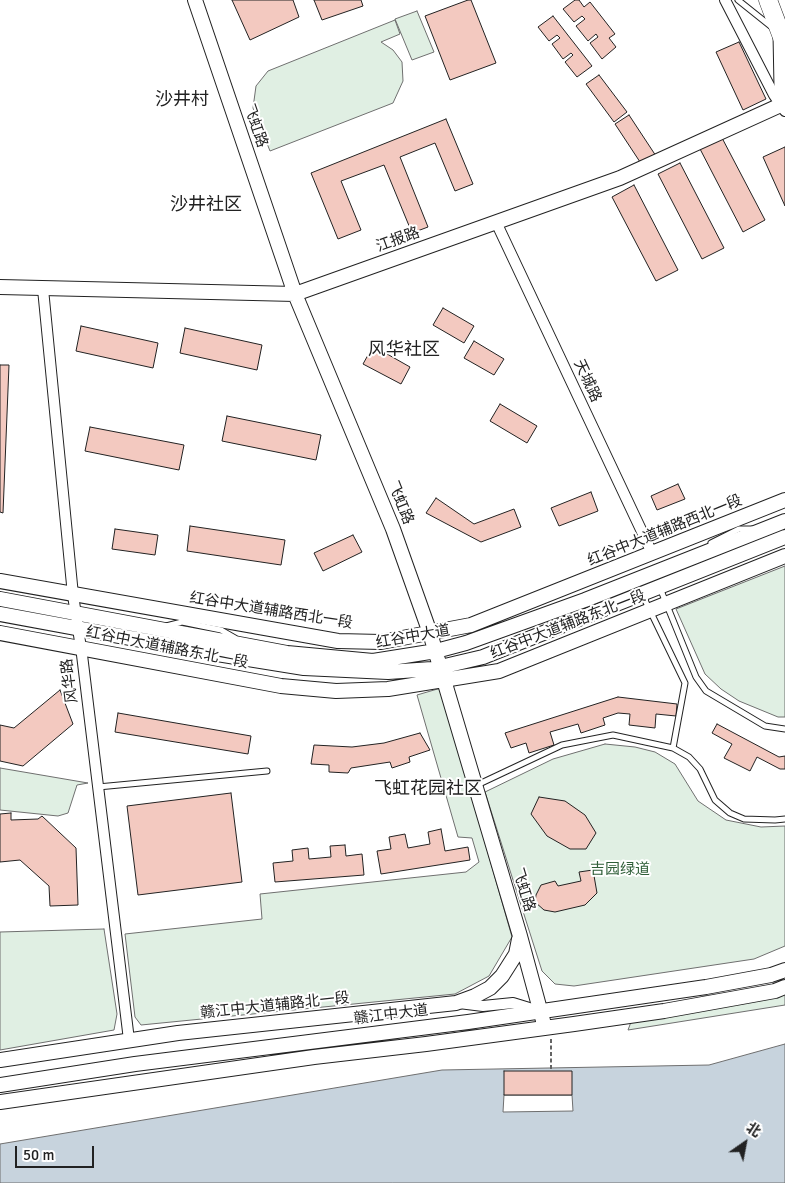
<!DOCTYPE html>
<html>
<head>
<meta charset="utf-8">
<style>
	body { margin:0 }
	#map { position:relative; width:785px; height:1183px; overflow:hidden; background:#fff; font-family:Signika,"Noto Sans SC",sans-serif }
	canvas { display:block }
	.north { position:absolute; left:720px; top:1118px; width:50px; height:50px; -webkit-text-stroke:4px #fff; paint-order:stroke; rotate:33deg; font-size:14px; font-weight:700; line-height:20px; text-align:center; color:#222 }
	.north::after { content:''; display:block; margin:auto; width:18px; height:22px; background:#222; clip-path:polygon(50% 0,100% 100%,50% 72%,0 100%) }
	.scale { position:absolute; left:15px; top:1146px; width:79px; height:22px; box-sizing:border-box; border:2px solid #222; border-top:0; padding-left:6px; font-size:15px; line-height:18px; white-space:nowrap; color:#222; -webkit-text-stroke:4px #fff; paint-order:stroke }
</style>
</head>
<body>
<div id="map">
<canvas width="785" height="1183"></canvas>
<div class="north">北</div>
<div class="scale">50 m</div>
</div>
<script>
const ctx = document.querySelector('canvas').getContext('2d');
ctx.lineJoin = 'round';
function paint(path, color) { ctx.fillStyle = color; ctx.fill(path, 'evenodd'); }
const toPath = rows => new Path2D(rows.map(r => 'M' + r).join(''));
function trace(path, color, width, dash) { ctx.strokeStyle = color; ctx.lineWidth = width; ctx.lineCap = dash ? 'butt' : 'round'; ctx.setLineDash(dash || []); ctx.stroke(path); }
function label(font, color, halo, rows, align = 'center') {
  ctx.font = font + ' Signika,"Noto Sans SC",sans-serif'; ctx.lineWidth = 4; ctx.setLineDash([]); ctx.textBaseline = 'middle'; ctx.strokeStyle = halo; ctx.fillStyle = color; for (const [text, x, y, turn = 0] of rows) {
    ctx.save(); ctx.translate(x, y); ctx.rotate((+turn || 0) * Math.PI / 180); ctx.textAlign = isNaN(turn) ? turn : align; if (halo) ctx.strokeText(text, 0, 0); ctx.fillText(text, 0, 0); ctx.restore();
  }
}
const green = toPath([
	[417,11,434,52,412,60,395,19,417,11],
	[395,20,400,34,381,42,393,50,402,62,403,81,393,103,270,151,253,108,256,86,268,71,395,20],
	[785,566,785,717,778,717,739,701,721,689,705,674,676,609,785,566],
	[441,688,512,937,489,976,455,994,141,1025,135,1017,125,934,262,919,260,894,466,872,479,862,472,838,458,837,417,695,441,688],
	[605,744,635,747,655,752,675,764,698,801,726,820,761,827,785,826,785,946,754,959,574,986,555,984,542,971,485,792,553,759,605,744],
	[0,768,88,783,77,785,68,813,58,816,0,810,0,768],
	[104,929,117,1014,114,1030,0,1050,0,932,104,929],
	[785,994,785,1005,628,1030,631,1022,785,994]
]);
const water = toPath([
	[785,1044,785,1183,0,1183,0,1144,442,1070,709,1065,785,1044]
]);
const pier = toPath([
	[504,1095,572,1095,573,1111,503,1112,504,1095]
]);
const building = toPath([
	[232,0,293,0,299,17,250,40,232,0],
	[314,0,361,0,363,6,322,20,314,0],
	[468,0,471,0,496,63,450,80,425,16,468,0],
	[575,0,579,0,584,7,590,2,615,34,609,38,616,47,602,59,590,43,598,37,596,34,588,41,576,26,585,19,582,16,574,22,563,9,575,0],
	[553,16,592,66,577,77,565,62,573,55,571,53,563,59,552,44,560,38,557,35,549,41,538,27,553,16],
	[739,42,766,99,743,110,716,52,739,42],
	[599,75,627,112,614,122,586,84,599,75],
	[629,115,656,156,642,165,615,124,629,115],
	[446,119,473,184,455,191,435,143,400,157,428,227,412,233,384,165,341,181,361,230,338,239,311,173,446,119],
	[721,136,765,220,743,232,699,147,721,136],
	[785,147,785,206,763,157,785,147],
	[680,163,724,248,702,259,658,174,680,163],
	[634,185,678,270,656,281,612,197,634,185],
	[443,308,474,326,464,343,433,325,443,308],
	[81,326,158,343,153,368,76,351,81,326],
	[185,328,262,345,257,370,180,353,185,328],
	[474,341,504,359,494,375,464,358,474,341],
	[373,346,410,367,401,384,363,364,373,346],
	[0,365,9,365,3,513,0,512,0,365],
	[500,404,537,426,527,443,490,421,500,404],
	[227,416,321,435,316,460,222,441,227,416],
	[90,427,184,445,179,470,85,451,90,427],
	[678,484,685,499,657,510,651,496,678,484],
	[591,492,598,511,559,526,551,508,591,492],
	[436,498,474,524,514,509,521,527,481,542,426,513,436,498],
	[190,526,285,540,281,565,187,551,190,526],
	[115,529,158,535,155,555,112,549,115,529],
	[353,535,362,552,323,571,314,553,353,535],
	[60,690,73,724,23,766,0,761,0,725,14,728,60,690],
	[618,697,677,704,676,716,656,714,655,728,629,725,630,714,618,713,603,718,605,725,581,733,578,724,550,732,554,745,529,753,526,743,511,748,505,733,618,697],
	[118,713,251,736,248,754,115,732,118,713],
	[717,724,779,757,785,756,785,769,780,769,757,757,750,771,724,758,732,744,712,733,717,724],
	[420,733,430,750,409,757,410,762,392,768,390,762,351,768,348,773,329,772,329,765,311,764,314,745,352,747,384,743,420,733],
	[231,793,242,882,138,895,127,806,231,793],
	[539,797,565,801,585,815,596,833,586,849,570,849,547,836,531,814,539,797],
	[11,813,11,820,38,819,42,816,76,848,78,905,50,906,49,886,20,860,0,862,0,814,11,813],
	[441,829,445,851,468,847,470,860,381,874,377,851,391,849,389,837,405,834,408,848,430,844,428,832,441,829],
	[345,845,346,856,362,854,364,875,275,882,273,863,293,861,292,850,308,848,309,859,331,857,330,846,345,845],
	[593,870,597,893,585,905,555,912,544,910,535,902,536,895,541,885,555,881,558,886,581,881,579,872,593,870],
	[504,1071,572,1071,572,1095,504,1095,504,1071]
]);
const path = toPath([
	[551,1039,551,1071]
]);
const lane = toPath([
	[738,0,773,28],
	[711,543,739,529,752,529],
	[660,588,696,677,706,691,765,726,785,729],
	[642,594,685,683,673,748],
	[166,626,182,622,221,630,235,638],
	[477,785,562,745,613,735,673,748,689,757,700,769,715,800,730,813,744,819,775,820,785,819],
	[98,787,267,771]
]);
const street = toPath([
	[725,0,774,95,785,111],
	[496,222,652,553],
	[43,289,73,595,82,655,129,1040],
	[459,1003,483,1006,513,1003,539,1011]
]);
const secondary = toPath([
	[195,0,295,294,393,529,430,633,520,936,545,1028],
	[0,287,295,294,620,178,785,103],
	[0,581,338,641,381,642,471,625,785,500],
	[0,599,287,653,373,661,436,651,466,643,585,600,785,521],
	[0,614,211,653,304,668,388,672,432,669,483,657,785,537],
	[0,633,281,686,336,691,388,689,499,671,785,556],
	[0,1060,178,1033,456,1003,475,996,490,988,502,976,516,954,519,939],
	[0,1085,135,1064,468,1022,706,987,771,975,785,970],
	[0,1102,314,1057,426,1044,574,1024,664,1011,775,991,785,987]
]);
const primary = toPath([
	[781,34,782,87,785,94]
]);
const highway = toPath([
	[768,0,785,45]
]);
const streetNames = [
	["飞虹路",255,126,71],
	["江报路",398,240,-20],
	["天城路",587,381,65],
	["飞虹路",400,503,68],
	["红谷中大道辅路西北一段",665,531,-22],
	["红谷中大道辅路西北一段",271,611,9],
	["红谷中大道辅路东北一段",568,625,-21],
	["红谷中大道",413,637,-10],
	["红谷中大道辅路东北一段",167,648,11],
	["风华路",70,681,-97],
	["飞虹路",523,890,73],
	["赣江中大道辅路北一段",275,1006,-6],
	["赣江中大道",391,1015,-7]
];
const parkNames = [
	["吉园绿道",620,870]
];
const quarterNames = [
	["沙井村",182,100],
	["沙井社区",206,205],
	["风华社区",404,350],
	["飞虹花园社区",428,789]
];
paint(green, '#e0efe3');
trace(green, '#6f6f6f', 1);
paint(water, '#c7d3dd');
trace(water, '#6f6f6f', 1);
paint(pier, '#fff');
trace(pier, '#6f6f6f', 1);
paint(building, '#f3c9c0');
trace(building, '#222', 1);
trace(lane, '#222', 7);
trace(street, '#222', 12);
trace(secondary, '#222', 16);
trace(primary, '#222', 17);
trace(highway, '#222', 19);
trace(path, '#646464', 2, [4, 2.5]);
trace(lane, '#fff', 5);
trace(street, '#fff', 10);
trace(secondary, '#fff', 14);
trace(primary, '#fff', 15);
trace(highway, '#fff', 18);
label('15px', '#222', '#fff', streetNames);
label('15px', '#2f5e38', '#fff', parkNames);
label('18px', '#222', '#fff', quarterNames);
</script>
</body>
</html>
